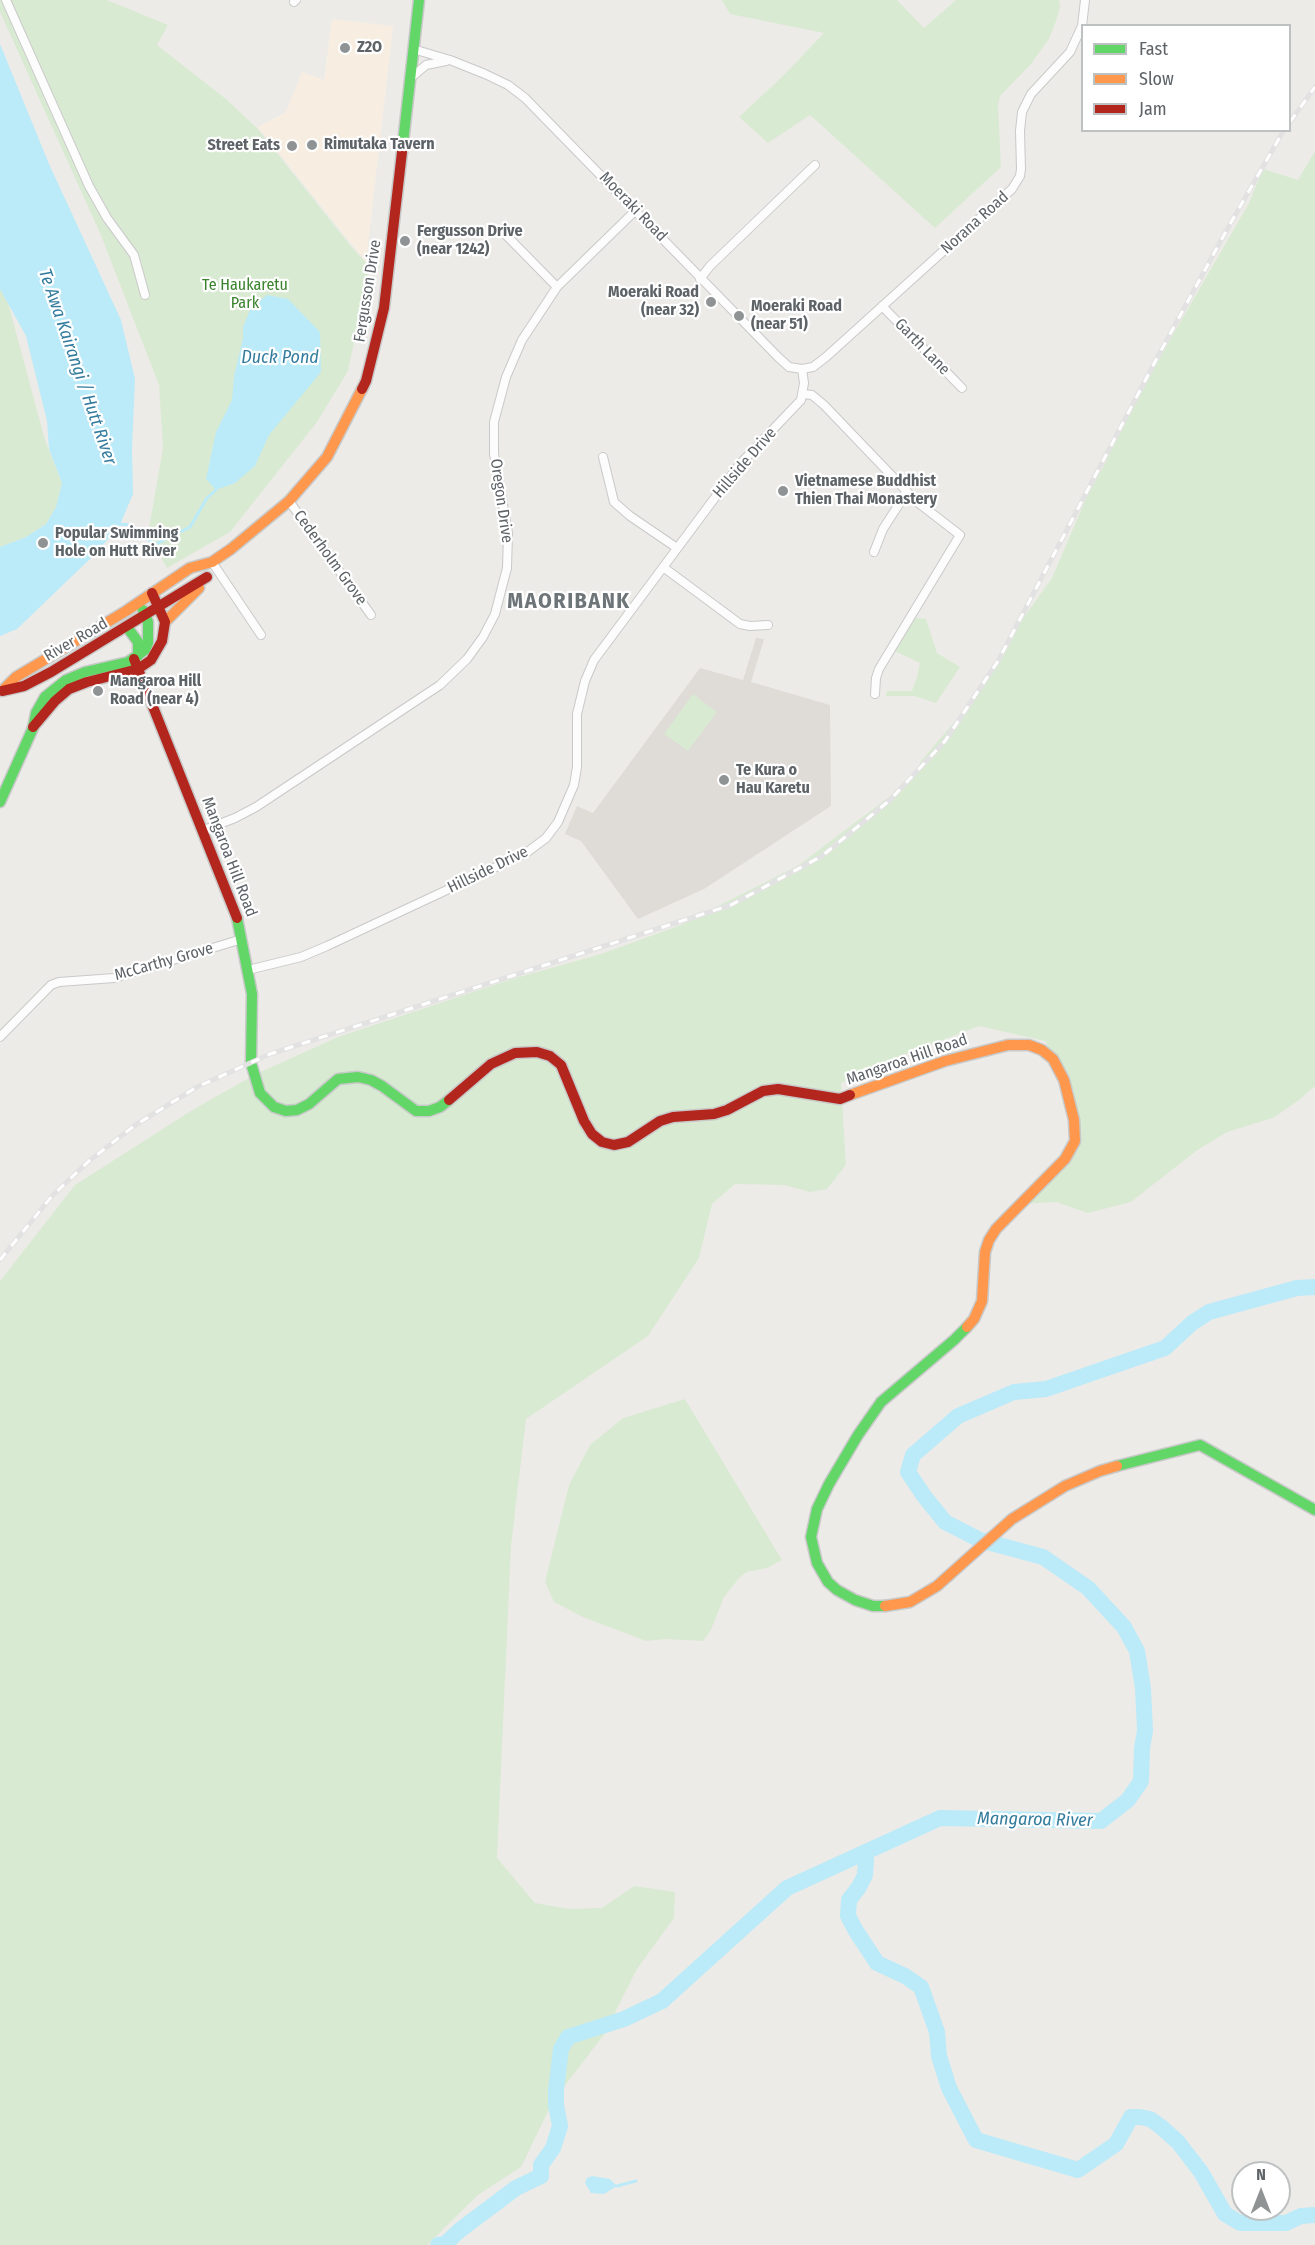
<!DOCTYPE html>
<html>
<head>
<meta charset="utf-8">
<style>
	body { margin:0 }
	#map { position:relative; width:1315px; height:2245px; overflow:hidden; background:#edebe8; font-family:"Fira Sans Condensed",sans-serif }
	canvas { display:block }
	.legend { position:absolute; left:1081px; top:24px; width:210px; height:108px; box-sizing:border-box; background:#fff; border:2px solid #bec1c2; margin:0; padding:8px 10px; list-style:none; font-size:18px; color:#5d6367 }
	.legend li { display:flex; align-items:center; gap:12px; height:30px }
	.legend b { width:30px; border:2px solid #bec1c2 }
	.north { position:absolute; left:1231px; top:2161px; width:60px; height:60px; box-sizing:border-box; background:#fff; border:2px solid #bec1c2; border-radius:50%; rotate:0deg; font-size:16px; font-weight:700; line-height:24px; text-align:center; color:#5d6367 }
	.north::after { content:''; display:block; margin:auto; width:21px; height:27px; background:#8f9394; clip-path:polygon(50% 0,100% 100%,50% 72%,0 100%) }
</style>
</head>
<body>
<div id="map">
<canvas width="1315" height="2245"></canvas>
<ul class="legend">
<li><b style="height:8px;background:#63d668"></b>Fast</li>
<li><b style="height:8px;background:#ff974d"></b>Slow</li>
<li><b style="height:8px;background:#b3261e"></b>Jam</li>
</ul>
<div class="north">N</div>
</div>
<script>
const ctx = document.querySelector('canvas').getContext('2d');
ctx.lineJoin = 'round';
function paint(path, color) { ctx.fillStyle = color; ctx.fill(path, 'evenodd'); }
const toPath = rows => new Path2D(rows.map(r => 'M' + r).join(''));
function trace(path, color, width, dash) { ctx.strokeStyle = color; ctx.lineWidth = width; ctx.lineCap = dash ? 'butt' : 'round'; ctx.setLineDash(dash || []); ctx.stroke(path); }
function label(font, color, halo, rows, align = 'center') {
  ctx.font = font + ' "Fira Sans Condensed",sans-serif'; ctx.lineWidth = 4.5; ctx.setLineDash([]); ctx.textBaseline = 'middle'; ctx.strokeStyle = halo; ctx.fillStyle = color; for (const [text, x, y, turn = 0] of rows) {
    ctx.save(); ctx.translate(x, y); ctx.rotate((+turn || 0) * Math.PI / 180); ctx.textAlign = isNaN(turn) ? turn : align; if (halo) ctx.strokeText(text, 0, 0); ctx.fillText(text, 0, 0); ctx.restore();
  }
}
const commercial = toPath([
	[332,19,393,26,367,253,370,267,258,127,286,112,302,72,324,80]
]);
const education = toPath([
	[756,638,764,639,751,682,830,705,831,806,704,889,638,919,581,841,565,834,577,806,593,813,700,668,743,680]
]);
const green = toPath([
	[0,0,107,0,168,25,157,45,226,99,257,128,350,245,370,267,348,371,317,422,230,532,167,568,148,534,163,448,159,385,100,233,0,12],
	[722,0,897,0,924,28,956,0,1059,0,1060,7,1056,21,1049,39,1031,64,1000,96,998,106,1001,167,935,228,810,115,768,143,739,117,783,76,824,33,730,14],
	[1315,151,1315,1086,1299,1100,1273,1118,1227,1132,1196,1151,1131,1202,1088,1213,1056,1202,1025,1204,1073,1144,1074,1091,1045,1041,979,1026,880,1064,841,1083,846,1165,827,1189,810,1192,784,1185,735,1184,712,1204,699,1258,648,1336,526,1419,511,1546,497,1858,535,1903,569,1909,602,1908,634,1886,675,1892,674,1918,637,1969,603,2036,553,2101,521,2167,478,2195,427,2245,0,2245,0,1281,75,1185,194,1109,256,1074,338,1037,512,979,601,954,681,925,799,865,914,778,921,761,963,712,1004,655,1001,649,1052,578,1088,494,1107,460,1105,452,1248,205,1263,169,1298,180],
	[0,273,45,440,62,483,56,507,46,524,26,537,0,547],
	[915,618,926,619,937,653,960,667,936,703,914,696,886,696,887,691,912,691,917,677,920,663,895,651],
	[693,694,717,712,688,751,664,734],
	[685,1399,782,1560,767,1568,747,1572,740,1577,724,1597,711,1630,703,1641,666,1639,646,1641,583,1617,554,1602,545,1582,569,1485,590,1445,623,1418]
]);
const water = toPath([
	[0,44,49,164,121,320,135,379,132,449,133,494,119,527,90,559,17,629,0,636,0,547,26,537,46,524,56,507,62,483,49,449,47,421,26,336,0,289],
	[267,295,288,299,320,332,321,372,269,435,255,466,235,483,216,490,206,479,216,432,232,400,234,376,243,339,243,327,251,308],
	[592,2176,610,2179,617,2186,604,2194,591,2193,585,2183,587,2178]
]);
const stream = toPath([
	[118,524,132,525,147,539,156,544,190,527,207,498,216,490],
	[617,2186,636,2181]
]);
const river = toPath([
	[864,1853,866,1860,865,1875,859,1887,849,1900,848,1916,856,1931,877,1963,905,1976,921,1987,937,2032,939,2056,949,2088,976,2140,1078,2170,1116,2144,1131,2117,1140,2117,1150,2119,1160,2126,1178,2142,1201,2172,1225,2214,1240,2223,1286,2223,1301,2216,1315,2215],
	[438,2245,445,2244,460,2230,516,2188,541,2176,541,2165,553,2148,560,2126,556,2105,556,2090,561,2049,568,2037,624,2019,662,2001,787,1888,940,1818,1101,1821,1128,1800,1141,1781,1142,1748,1145,1731,1143,1688,1137,1651,1124,1627,1088,1588,1043,1557,980,1540,945,1522,924,1496,908,1472,913,1455,958,1416,1014,1392,1046,1389,1165,1348,1192,1323,1209,1312,1297,1288,1315,1287]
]);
const street = toPath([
	[6,0,89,186,107,218,134,255,145,295],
	[294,2,296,0],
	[413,49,450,60,485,74,508,85,525,98,778,357,789,367,802,369,813,367,826,357,1012,189,1020,176,1021,169,1020,131,1022,112,1031,94,1070,52,1082,26,1085,0],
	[412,77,426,65,446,61],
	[502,231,557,287],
	[700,279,710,266,815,165],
	[882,306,962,388],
	[804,394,812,395,824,405,916,501,960,535,879,669,876,678,875,694],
	[603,457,614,502,630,516,677,548],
	[289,501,371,615],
	[874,552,883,529,903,498,906,491],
	[212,562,261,635],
	[663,567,740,624,750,626,768,625],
	[204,830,235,818,256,807,440,685,467,659,483,637,495,614,507,568,508,533,494,454,494,422,506,377,522,340,557,287,636,210],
	[248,970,301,957,327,946,526,853,546,838,558,822,574,785,577,767,577,714,585,681,594,660,740,464,801,400,804,383,802,369],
	[0,1037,51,985,59,982,114,978,242,939]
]);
const fast = toPath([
	[402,152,419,0],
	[127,627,138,642,138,656],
	[0,802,33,728,36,713,45,697,66,680,85,672,128,662,145,650,148,643,148,622,143,610],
	[237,918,252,994,251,1063,260,1093,274,1107,286,1111,297,1110,309,1104,338,1079,358,1077,371,1080,382,1086,416,1111,429,1111,440,1107,449,1100],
	[1117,1466,1200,1445,1315,1510],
	[885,1606,873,1606,855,1600,837,1590,828,1582,817,1563,811,1537,817,1509,829,1484,858,1435,881,1402,954,1340,967,1327]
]);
const slow = toPath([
	[165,622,199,588],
	[3,690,16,677,126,611,190,568,212,562,231,549,289,501,327,457,362,389],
	[850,1095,945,1061,1008,1045,1029,1045,1042,1050,1053,1059,1064,1080,1074,1120,1075,1141,1065,1159,996,1229,989,1240,985,1252,982,1301,974,1319,967,1327],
	[885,1606,910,1602,937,1586,1012,1519,1065,1486,1100,1471,1117,1466]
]);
const jam = toPath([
	[362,389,366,381,384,308,402,152],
	[134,659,237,918],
	[2,691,24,686,51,672,207,577],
	[33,727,55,701,69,689,87,682,138,669,151,660,162,641,165,622,152,593],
	[449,1100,491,1064,515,1053,537,1052,550,1056,561,1065,584,1121,592,1134,602,1142,614,1145,628,1142,660,1121,673,1117,714,1114,727,1110,763,1091,778,1089,840,1099,850,1095]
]);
const rail = toPath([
	[1290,122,1315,87],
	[0,1260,52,1196,89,1161,134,1126,197,1087,270,1054,731,905,822,856,890,800,945,741,998,661,1157,358,1230,224,1284,130]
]);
const markers = [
	[345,48,6,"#8f9394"],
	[312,145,6,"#8f9394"],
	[292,146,6,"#8f9394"],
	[405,241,6,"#8f9394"],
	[711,302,6,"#8f9394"],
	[739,316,6,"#8f9394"],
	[783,491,6,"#8f9394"],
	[43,543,6,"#8f9394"],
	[98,691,6,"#8f9394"],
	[724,780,6,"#8f9394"]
];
const poiNames = [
	["Z2O",357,48],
	["Rimutaka Tavern",324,145],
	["Street Eats",280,146,"right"],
	["Fergusson Drive",417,232],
	["(near 1242)",417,250],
	["Moeraki Road",699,293,"right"],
	["(near 32)",699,311,"right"],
	["Moeraki Road",751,307],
	["(near 51)",751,325],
	["Vietnamese Buddhist",795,482],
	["Thien Thai Monastery",795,500],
	["Popular Swimming",55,534],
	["Hole on Hutt River",55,552],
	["Mangaroa Hill",110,682],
	["Road (near 4)",110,700],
	["Te Kura o",736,771],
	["Hau Karetu",736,789]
];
const streetNames = [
	["Moeraki Road",633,207,46],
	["Norana Road",975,223,-42],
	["Fergusson Drive",368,291,-81],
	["Garth Lane",922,347,46],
	["Hillside Drive",745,463,-49],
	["Oregon Drive",501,501,82],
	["Cederholm Grove",330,558,54],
	["River Road",76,640,-30],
	["Mangaroa Hill Road",229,857,69],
	["Hillside Drive",488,870,-26],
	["McCarthy Grove",164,962,-16],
	["Mangaroa Hill Road",907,1060,-19]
];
const parkNames = [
	["Te Haukaretu",245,286],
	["Park",245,304]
];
const waterNames = [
	["Duck Pond",280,358],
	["Te Awa Kairangi / Hutt River",77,367,71],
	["Mangaroa River",1035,1820,1]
];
const districtNames = [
	["MAORIBANK",569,602]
];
paint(commercial, '#f7eee1');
paint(education, '#dfdbd7');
paint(green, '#d9ead2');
paint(water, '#bbeaf8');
trace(stream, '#bbeaf8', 3);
trace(river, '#bbeaf8', 16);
trace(street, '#c9c9c9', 10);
trace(fast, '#c8c9c9', 13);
trace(slow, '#c8c9c9', 13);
trace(jam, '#c8c9c9', 13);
trace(street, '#fcfcfc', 8);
trace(fast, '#63d668', 10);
trace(slow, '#ff974d', 10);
trace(jam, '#b3261e', 10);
trace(rail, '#e3e2e3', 5);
trace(rail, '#fff', 3, [9]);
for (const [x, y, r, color] of markers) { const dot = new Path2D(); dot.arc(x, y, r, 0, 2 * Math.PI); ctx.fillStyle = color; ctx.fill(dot); trace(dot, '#fff', 2); }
label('bold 16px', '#5d6367', '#fff', poiNames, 'left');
label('16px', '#5d6367', '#fff', streetNames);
label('16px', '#3b842e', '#fff', parkNames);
label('italic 18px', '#347c9e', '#fff', waterNames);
ctx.letterSpacing = '1.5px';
label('bold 22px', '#6e7579', '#fff', districtNames);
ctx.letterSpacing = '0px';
</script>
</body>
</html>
